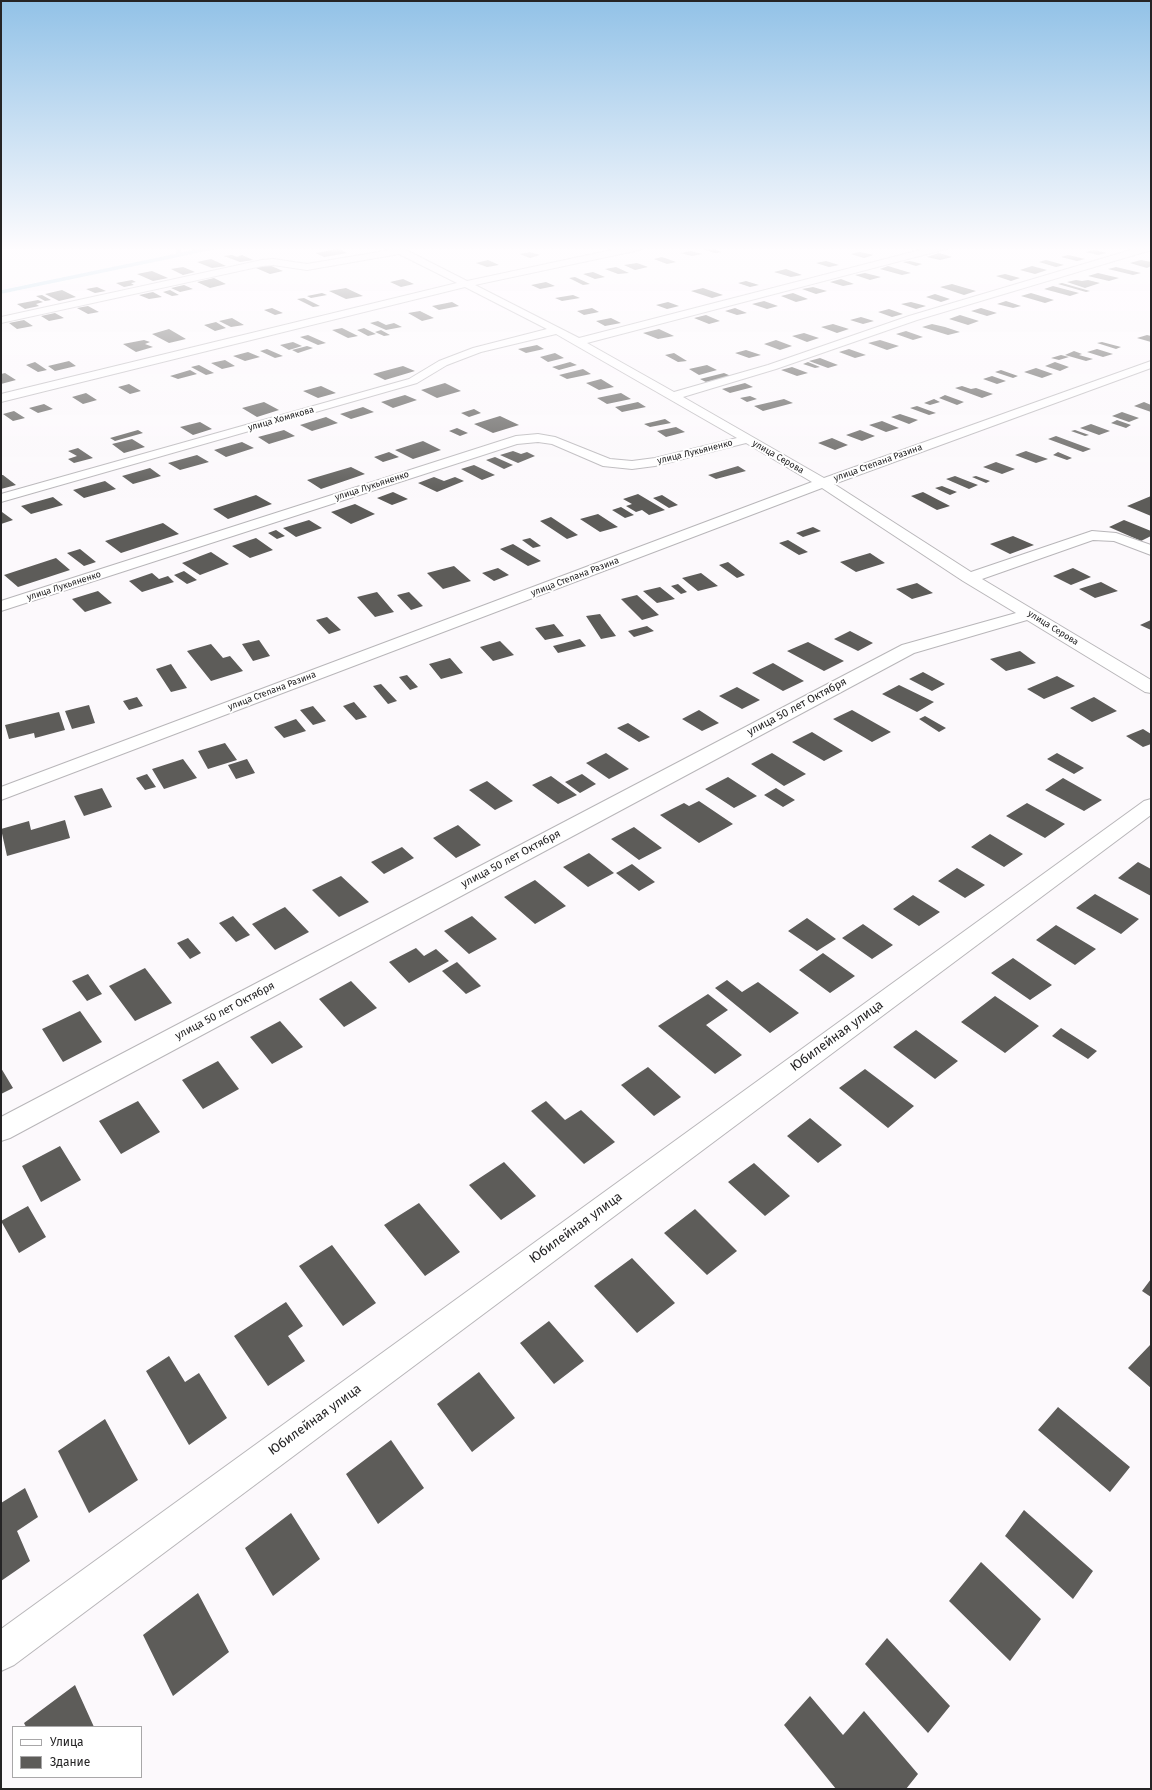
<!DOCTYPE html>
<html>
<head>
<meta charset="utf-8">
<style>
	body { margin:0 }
	#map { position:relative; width:1152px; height:1790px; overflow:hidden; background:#fcf9fc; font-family:"Fira Sans",sans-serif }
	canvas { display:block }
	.frame { position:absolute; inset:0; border:2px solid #252425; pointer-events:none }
	.legend { position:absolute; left:12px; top:1726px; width:130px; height:52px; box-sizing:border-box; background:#fff; border:1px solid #a8a7a8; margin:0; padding:5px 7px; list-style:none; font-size:12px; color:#252425 }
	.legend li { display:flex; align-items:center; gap:8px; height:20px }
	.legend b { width:20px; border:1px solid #a8a7a8 }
</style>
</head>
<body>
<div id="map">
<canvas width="1152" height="1790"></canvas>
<div class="frame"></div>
<ul class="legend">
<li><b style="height:5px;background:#fff"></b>Улица</li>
<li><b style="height:11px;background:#5d5c59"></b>Здание</li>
</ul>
</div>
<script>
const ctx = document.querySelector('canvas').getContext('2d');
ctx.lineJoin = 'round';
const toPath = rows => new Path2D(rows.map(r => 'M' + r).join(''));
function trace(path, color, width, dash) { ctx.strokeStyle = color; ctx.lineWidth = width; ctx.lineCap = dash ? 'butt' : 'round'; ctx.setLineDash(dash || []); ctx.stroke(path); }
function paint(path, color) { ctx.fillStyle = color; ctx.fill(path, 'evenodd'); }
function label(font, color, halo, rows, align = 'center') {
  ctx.font = font + ' "Fira Sans",sans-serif'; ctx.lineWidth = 4; ctx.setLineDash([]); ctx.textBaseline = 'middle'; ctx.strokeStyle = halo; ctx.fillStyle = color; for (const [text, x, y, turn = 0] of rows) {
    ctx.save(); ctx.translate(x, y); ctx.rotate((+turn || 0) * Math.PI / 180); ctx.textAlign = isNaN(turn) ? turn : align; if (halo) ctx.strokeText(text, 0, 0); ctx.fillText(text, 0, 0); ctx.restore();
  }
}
const stream = toPath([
	[179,255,215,247],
	[1,292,179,255,178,247]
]);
const building = toPath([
	[697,247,707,247,721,252,715,253],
	[339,249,347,253,324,257,316,253],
	[1094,250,1106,253,1098,255,1086,252],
	[691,251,702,254,692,256,681,253],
	[530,252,540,255,530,258,520,254],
	[860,252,873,255,864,258,851,254],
	[939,253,952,257,940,260,927,257],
	[232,255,237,257,242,255,253,260,240,262,224,256],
	[1068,255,1085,259,1077,261,1061,257],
	[662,257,676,262,667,264,654,259],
	[211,259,226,266,212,268,197,262],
	[488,260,499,265,487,267,476,263],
	[1046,260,1064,265,1056,267,1039,262],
	[1141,260,1151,262,1151,266,1147,268,1130,263],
	[826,261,839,265,829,267,816,263],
	[910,261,922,264,916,266,903,262],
	[637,263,648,267,635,270,624,265],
	[269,265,283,271,270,274,256,268],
	[888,266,911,273,902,275,880,269],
	[1032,266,1047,270,1035,274,1020,270],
	[183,267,195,272,183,275,171,269],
	[616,267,629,273,618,274,605,269],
	[1116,267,1141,273,1133,275,1108,269],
	[786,269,802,275,791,277,774,272],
	[152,271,168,278,153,281,137,274],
	[593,272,605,277,595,279,583,274],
	[865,273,881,277,870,280,855,275],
	[1098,273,1119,278,1109,281,1088,276],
	[1005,274,1020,278,1011,281,996,276],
	[575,277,590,284,583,285,569,278],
	[214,278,226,284,210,288,197,282],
	[403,279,414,284,401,287,390,282],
	[841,279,854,284,843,286,830,282],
	[132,280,136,282,131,283,134,285,124,287,116,283],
	[1076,280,1082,281,1088,280,1100,283,1085,288,1067,282],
	[746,281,759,285,750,287,738,283],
	[546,282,555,286,540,289,531,285],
	[1062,283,1090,291,1086,292,1058,284],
	[952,284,976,291,964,295,940,287],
	[184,285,193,289,180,292,171,288],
	[1053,286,1079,293,1070,296,1044,289],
	[97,287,106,291,95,293,86,289],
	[813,287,827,291,816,294,802,289],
	[346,288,363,296,346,299,329,291],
	[703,288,723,295,712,298,691,291],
	[62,290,76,297,59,301,45,294],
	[170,290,179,295,172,296,163,292],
	[153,292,162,297,149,299,139,295],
	[322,293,327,295,311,298,307,296],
	[793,293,808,299,796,302,781,296],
	[1031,293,1054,300,1045,303,1021,296],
	[935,294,950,299,941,302,926,297],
	[42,295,51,300,45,301,36,296],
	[573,295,580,298,562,301,555,298],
	[304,298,320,306,313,307,297,299],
	[38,300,43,302,36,304,39,306,25,309,17,304],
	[764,301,778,306,767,309,752,304],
	[1006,301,1021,306,1013,308,997,304],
	[452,302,459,306,439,310,432,306],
	[668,302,679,306,667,309,656,305],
	[911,302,926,306,916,309,901,304],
	[88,306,99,312,88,314,77,308],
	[272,308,283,313,275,315,264,310],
	[592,308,599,312,584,315,577,311],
	[735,308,747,313,737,315,725,311],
	[981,308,997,313,987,316,971,311],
	[889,309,903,314,892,317,878,312],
	[420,311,434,318,422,321,408,313],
	[55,313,64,318,49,321,41,316],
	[706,315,720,321,709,324,694,318],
	[960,315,979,321,968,325,949,319],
	[861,317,874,321,863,324,850,320],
	[232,318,244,325,231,327,219,321],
	[611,318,621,323,605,326,596,321],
	[24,320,33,326,17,329,9,323],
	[378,321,386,325,394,323,402,327,386,330,370,323],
	[216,322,226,328,215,331,204,325],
	[833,324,849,329,837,333,821,327],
	[932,324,945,327,960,332,948,335,922,327],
	[342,328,358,336,348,338,332,330],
	[364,328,376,334,368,336,357,330],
	[169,329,186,339,169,343,152,334],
	[659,329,674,336,658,339,643,333],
	[381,330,390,335,384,336,375,332],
	[906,331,923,337,913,340,896,334],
	[804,333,819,338,807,342,792,336],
	[308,335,326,343,318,345,300,337],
	[1147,335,1151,336,1151,342,1137,338],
	[144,340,150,342,145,344,153,347,136,352,123,344],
	[776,340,792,346,780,350,764,344],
	[880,340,899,346,887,350,868,343],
	[293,342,302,346,289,350,280,345],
	[1102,342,1121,347,1116,349,1097,343],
	[537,345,544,349,526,353,518,349],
	[307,346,313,348,298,353,292,350],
	[267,349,283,356,275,358,260,351],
	[849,349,866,355,855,358,839,352],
	[1097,349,1113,354,1103,357,1087,352],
	[746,350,761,355,749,358,735,353],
	[1074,351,1082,354,1079,355,1093,359,1086,361,1065,355],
	[248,352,260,357,245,361,233,356],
	[555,353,564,358,548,362,540,357],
	[674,353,687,361,678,362,665,355],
	[1061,355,1069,357,1059,360,1051,358],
	[820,358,838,365,828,368,809,361],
	[225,360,235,366,222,369,211,363],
	[69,361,76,366,55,371,48,366],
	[35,362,47,370,38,372,26,365],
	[570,362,577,365,559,370,552,367],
	[808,362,820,367,815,368,803,364],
	[1055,362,1069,367,1060,371,1045,366],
	[199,365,214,373,206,375,191,367],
	[707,365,717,370,699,375,689,369],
	[403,366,415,371,385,380,373,374],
	[792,367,808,373,797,376,781,370],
	[1036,368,1053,374,1042,378,1024,372],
	[583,369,591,374,567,379,559,375],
	[190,370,197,374,178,379,170,376],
	[1001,370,1018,376,1013,378,995,372],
	[5,373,16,380,1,384,1,374],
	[724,373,731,376,706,382,700,379],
	[992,376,1006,381,997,384,983,379],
	[601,379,614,387,599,390,586,383],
	[445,383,461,391,437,398,421,390],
	[745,383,753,387,730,393,722,389],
	[129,384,141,391,130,394,118,387],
	[321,386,336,393,318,398,303,391],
	[962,386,971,389,976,388,993,394,982,398,955,388],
	[86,393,97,400,83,404,72,397],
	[621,393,631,399,607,404,597,398],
	[405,395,417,400,393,408,381,402],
	[945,395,964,402,957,405,939,398],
	[750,396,757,399,747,402,740,398],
	[784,399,793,403,763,411,754,406],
	[934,399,940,402,930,405,924,403],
	[264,402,279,410,257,417,242,408],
	[638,402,646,407,622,412,615,407],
	[1144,402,1151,405,1151,412,1134,406],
	[44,404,53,409,38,413,29,408],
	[917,406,936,413,929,415,910,408],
	[363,407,374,412,351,419,340,414],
	[474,409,481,413,469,417,461,413],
	[14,411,25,418,13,421,3,414],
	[1122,412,1139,418,1129,422,1112,416],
	[900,414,918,420,909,424,891,417],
	[500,416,519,425,493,433,474,424],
	[326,417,338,423,312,431,300,425],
	[665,419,671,423,650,427,644,424],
	[1117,420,1131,425,1126,428,1111,423],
	[882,421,899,428,886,432,869,425],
	[200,422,212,429,193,435,180,427],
	[1091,424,1110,431,1099,435,1080,428],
	[676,427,685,432,666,437,657,431],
	[457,428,468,433,460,436,449,431],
	[138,430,143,433,115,441,110,438],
	[284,430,295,436,269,444,258,437],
	[860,430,875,436,862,441,846,435],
	[1075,430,1089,435,1085,436,1071,431],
	[1056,436,1091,449,1083,452,1048,439],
	[832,438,848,445,835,450,818,443],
	[132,439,145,447,124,453,112,444],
	[423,441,441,450,413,459,395,450],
	[242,442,254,448,226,457,214,450],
	[78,448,93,458,74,463,68,459,77,456,68,451],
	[513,451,521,454,527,452,535,456,518,463,500,455],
	[1026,451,1048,459,1036,463,1015,455],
	[389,452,399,457,383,462,374,457],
	[1058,452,1072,458,1067,460,1053,455],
	[197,455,209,462,180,470,168,463],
	[495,457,513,465,504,469,486,460],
	[996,462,1015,469,1002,474,983,467],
	[474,465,495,475,482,480,461,469],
	[738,466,746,471,716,479,708,475],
	[351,467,365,474,321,489,307,480],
	[150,468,161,476,133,484,122,476],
	[1,475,3,475,16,485,1,489],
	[955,476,978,485,969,489,946,479],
	[976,476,990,481,986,483,972,477],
	[434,477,444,481,455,477,464,481,437,492,418,483],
	[105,481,116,489,84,498,73,490],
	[942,486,957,492,950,495,935,488],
	[393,492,408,499,392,505,377,498],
	[923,492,950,506,937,510,911,496],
	[638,494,665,510,649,515,642,510,636,512,626,506,632,504,623,499],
	[256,495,272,504,228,519,213,509],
	[662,495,678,505,669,508,653,498],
	[1151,496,1151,516,1127,506],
	[53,497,63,505,31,514,21,506],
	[355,504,375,514,351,524,331,512],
	[621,507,634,515,625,518,612,510],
	[1,512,2,512,13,520,1,524],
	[598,514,618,527,600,532,580,519],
	[551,517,578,535,567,539,540,521],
	[309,520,322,528,296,537,283,528],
	[1124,520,1151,531,1151,536,1141,541,1109,527],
	[163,523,179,534,121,553,105,541],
	[813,527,821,531,803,537,796,533],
	[276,530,285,536,277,539,268,533],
	[1013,536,1034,545,1010,554,990,544],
	[256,538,273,550,250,558,232,546],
	[530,538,541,546,533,548,522,540],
	[788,540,808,552,799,555,779,543],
	[513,544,541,561,528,566,500,549],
	[80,549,96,562,84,566,67,553],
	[211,552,229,564,200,575,182,563],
	[870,553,885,563,856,572,840,562],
	[56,558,70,570,18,587,4,575],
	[728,562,745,575,737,578,719,565],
	[454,566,471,581,443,589,427,573],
	[498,568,509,575,494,581,482,573],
	[1073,568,1091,577,1071,585,1053,576],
	[184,571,197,580,187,584,174,575],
	[152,573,159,579,168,576,174,582,142,592,129,581],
	[701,573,718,586,698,591,682,578],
	[1101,582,1118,591,1095,598,1079,589],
	[917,583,933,593,912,599,896,589],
	[678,584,687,592,681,594,671,586],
	[660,587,675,599,657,603,643,591],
	[98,591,112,603,85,612,72,599],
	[377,592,394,612,375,617,357,597],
	[409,592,423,606,411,610,397,595],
	[637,595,659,615,642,620,621,599],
	[600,614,616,636,601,639,586,616],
	[327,617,341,630,329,634,316,620],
	[1151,620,1151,630,1140,625],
	[554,624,564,636,545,640,535,628],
	[647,626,654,631,634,637,628,631],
	[850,631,873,643,858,651,834,639],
	[580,639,586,646,558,653,553,646],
	[259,640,270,656,253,661,242,644],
	[500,641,514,655,493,661,480,647],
	[808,642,844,661,824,671,787,651],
	[211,644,223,658,230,656,243,671,211,681,187,651],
	[1020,651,1036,663,1006,671,990,659],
	[450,658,463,673,441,679,429,664],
	[773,663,804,681,783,691,752,673],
	[171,664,187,688,171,692,156,669],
	[923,672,945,684,932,691,909,679],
	[407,675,418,687,410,690,399,677],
	[1057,676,1075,686,1044,699,1027,689],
	[381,684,397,701,388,704,373,686],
	[899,685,934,702,917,712,882,694],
	[737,687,760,700,742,709,719,696],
	[137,697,143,706,129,710,123,701],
	[1094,697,1117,711,1092,722,1070,708],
	[354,702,367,717,356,720,343,706],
	[89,705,95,723,72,729,65,711],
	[313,706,326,721,313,725,300,710],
	[699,710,719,723,702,731,682,719],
	[852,710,891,732,872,742,833,719],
	[59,712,65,730,35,738,34,733,9,739,5,725],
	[925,716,946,728,939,732,919,719],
	[296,719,306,731,284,738,274,727],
	[628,723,650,737,639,742,617,728],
	[1143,729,1151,734,1151,744,1143,747,1126,736],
	[812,732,843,751,824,761,792,742],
	[225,743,237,760,208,769,198,751],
	[606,753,629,769,609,779,586,763],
	[772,753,806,774,784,786,751,764],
	[1057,753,1084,768,1074,774,1047,759],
	[183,759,197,778,164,789,152,769],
	[247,759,255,773,236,779,228,765],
	[147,774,156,787,145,790,136,778],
	[582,774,596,784,580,793,565,782],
	[551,776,577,795,558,804,532,785],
	[728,777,757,796,734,808,705,789],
	[1063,778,1102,800,1084,811,1045,790],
	[487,781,513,801,495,810,469,790],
	[102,788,112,807,84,816,74,796],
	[776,788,795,800,783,807,764,795],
	[699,801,733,824,699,843,660,815,684,803,689,806],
	[1027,803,1065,824,1045,838,1006,816],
	[65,820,70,838,7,856,1,829,29,821,31,830],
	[458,825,481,845,456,858,433,838],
	[634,827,662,848,639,860,611,839],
	[990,834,1023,854,1004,867,971,847],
	[402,847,414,858,384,874,371,862],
	[589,853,614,873,588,887,563,867],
	[1138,862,1151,869,1151,896,1118,878],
	[632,864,655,882,639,891,616,873],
	[957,868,985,885,965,898,938,881],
	[341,876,369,902,339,917,312,890],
	[535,880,566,906,535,924,504,897],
	[1095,894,1139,919,1121,934,1076,908],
	[913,895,940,912,919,926,893,909],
	[285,907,309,932,275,950,252,924],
	[233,916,250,935,236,942,219,923],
	[472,916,497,939,469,954,444,931],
	[807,918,836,939,817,951,788,931],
	[863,924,893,945,872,959,842,938],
	[1056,925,1096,949,1075,965,1036,940],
	[188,938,201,953,190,959,177,943],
	[416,948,424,956,436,949,449,961,409,983,389,962],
	[823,953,855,976,830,993,799,970],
	[1013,958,1052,985,1030,1000,991,973],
	[457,962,481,986,466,994,442,971],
	[145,968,172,1003,135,1021,109,986],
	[88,974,102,994,87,1001,72,981],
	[727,980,742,992,758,982,799,1013,770,1033,715,988],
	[351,981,377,1008,344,1027,319,999],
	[708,994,728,1010,706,1025,742,1055,715,1074,658,1026],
	[995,996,1039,1026,1005,1053,961,1022],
	[80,1011,102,1042,63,1062,42,1029],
	[280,1021,303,1047,272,1064,250,1037],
	[1061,1028,1097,1051,1088,1059,1052,1036],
	[916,1030,958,1061,935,1079,893,1047],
	[218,1061,239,1089,203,1109,182,1080],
	[648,1067,681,1097,654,1116,621,1085],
	[1,1068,13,1088,1,1094],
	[865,1069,914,1106,888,1128,839,1088],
	[138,1101,160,1132,121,1154,99,1121],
	[546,1101,565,1120,581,1110,615,1142,584,1164,531,1111],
	[810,1118,842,1145,818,1163,787,1136],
	[60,1146,81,1180,41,1202,22,1166],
	[504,1162,536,1196,501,1220,469,1185],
	[754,1163,790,1196,765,1216,728,1182],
	[419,1203,460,1252,425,1276,384,1225],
	[28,1206,46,1237,19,1253,1,1221],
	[695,1209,737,1251,707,1275,664,1233],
	[332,1245,376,1303,343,1326,299,1266],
	[632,1258,675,1303,637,1333,594,1286],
	[1151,1279,1151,1297,1142,1291],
	[286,1302,303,1326,288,1336,305,1361,268,1386,234,1336],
	[549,1321,584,1361,554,1384,520,1343],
	[1151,1344,1151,1388,1128,1368],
	[169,1356,185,1382,199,1373,227,1418,189,1445,146,1371],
	[479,1372,515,1418,472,1452,437,1404],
	[1058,1407,1130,1467,1110,1492,1038,1430],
	[105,1419,138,1480,89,1513,58,1451],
	[391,1440,424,1488,378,1524,346,1474],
	[25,1488,38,1517,17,1531,30,1561,1,1581,1,1503],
	[1024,1510,1093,1571,1073,1599,1005,1536],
	[291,1513,320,1559,273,1596,245,1548],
	[981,1562,1041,1619,1010,1661,949,1601],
	[198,1593,229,1652,173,1696,143,1635],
	[887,1638,950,1706,928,1733,865,1664],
	[75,1685,94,1727,26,1727,24,1723],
	[810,1696,843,1735,864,1711,918,1774,906,1789,836,1789,784,1725]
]);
const minor = toPath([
	[388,247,400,247,467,281,626,247,644,247,639,250,475,285,579,338,932,247,948,247,946,249,587,343,674,392,768,365,909,316,1141,247,1151,247,1151,250,917,320,776,369,683,397,824,478,1151,361,1151,368,834,484,971,572,1092,531,1116,533,1151,545,1151,555,1114,541,1093,540,982,579,1151,680,1151,693,1145,692,1027,620,914,653,10,1138,1,1141,1,1117,902,645,1016,613,963,581,822,488,1,800,1,787,812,482,746,443,655,466,632,469,603,466,552,444,538,442,517,444,1,611,1,601,516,436,538,434,555,437,610,459,632,461,655,458,737,438,556,334,481,352,447,365,417,383,1,502,1,494,409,379,439,361,473,348,547,329,465,287,1,402,1,394,457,283,399,254,307,270,273,265,262,266,1,323,1,317,262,260,273,259,307,264,391,250,388,247],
	[1151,799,1151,815,14,1665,1,1671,1,1629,1144,801,1151,799]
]);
const farStreetnames = [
	["улица Хомякова",281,419,-16],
	["улица Лукьяненко",695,452,-14],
	["улица Серова",778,457,30],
	["улица Степана Разина",878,463,-20],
	["улица Лукьяненко",372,486,-18],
	["улица Степана Разина",575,577,-21],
	["улица Лукьяненко",64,586,-18],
	["улица Серова",1053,628,32],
	["улица Степана Разина",272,691,-21]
];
const streetNames = [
	["улица 50 лет Октября",797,707,-28],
	["улица 50 лет Октября",511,859,-28],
	["улица 50 лет Октября",225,1011,-28]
];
const nearStreetnames = [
	["Юбилейная улица",837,1036,-36],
	["Юбилейная улица",576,1228,-36],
	["Юбилейная улица",315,1420,-36]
];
trace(stream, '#b1d7e6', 3.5);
paint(building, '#5d5c59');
trace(minor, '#b8b6b9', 2);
paint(minor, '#fff');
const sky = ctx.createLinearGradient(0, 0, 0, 498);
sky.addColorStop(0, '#92c2e7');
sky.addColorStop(0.5, '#fefcfe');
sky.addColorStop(1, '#fefcfe00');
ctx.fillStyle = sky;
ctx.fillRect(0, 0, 1152, 498);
label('9px', '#252425', '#fff', farStreetnames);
label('11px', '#252425', '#fff', streetNames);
label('13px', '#252425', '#fff', nearStreetnames);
</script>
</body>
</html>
